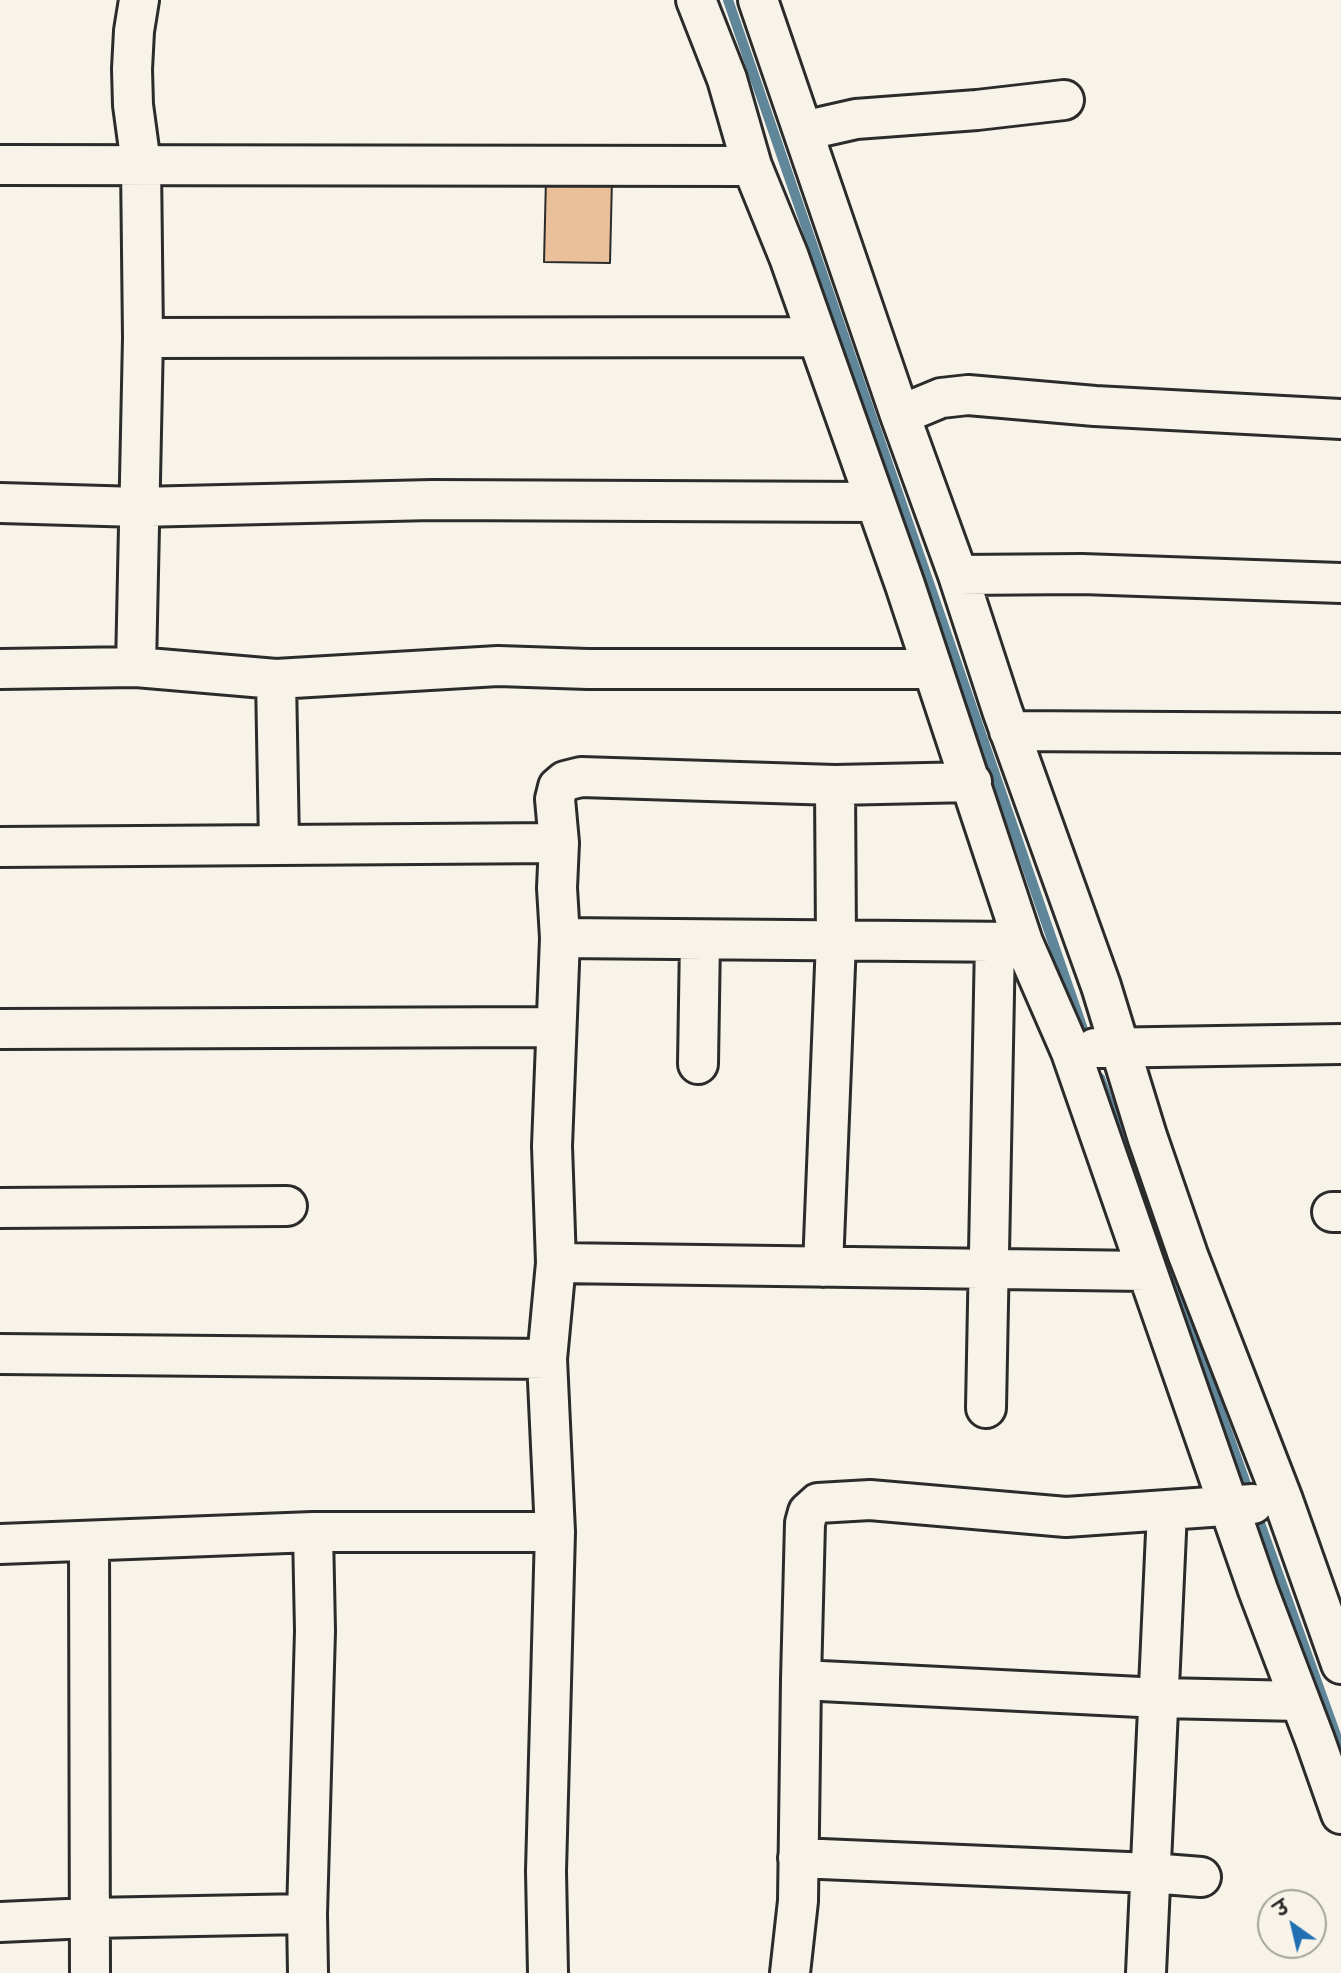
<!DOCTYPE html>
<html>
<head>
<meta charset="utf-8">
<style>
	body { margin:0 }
	#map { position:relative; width:1341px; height:1973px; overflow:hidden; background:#f7f3e8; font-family:Delius,"Playpen Sans Deva",sans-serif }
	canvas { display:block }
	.north { position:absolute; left:1257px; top:1889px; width:70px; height:70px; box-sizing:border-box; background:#f7f3e8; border:2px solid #a5a39c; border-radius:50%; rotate:326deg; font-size:19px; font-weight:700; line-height:28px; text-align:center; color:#2b2b2b }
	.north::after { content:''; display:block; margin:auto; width:24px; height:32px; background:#1f6fb2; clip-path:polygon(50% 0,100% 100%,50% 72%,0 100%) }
</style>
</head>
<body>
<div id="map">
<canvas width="1341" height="1973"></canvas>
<div class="north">उ</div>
</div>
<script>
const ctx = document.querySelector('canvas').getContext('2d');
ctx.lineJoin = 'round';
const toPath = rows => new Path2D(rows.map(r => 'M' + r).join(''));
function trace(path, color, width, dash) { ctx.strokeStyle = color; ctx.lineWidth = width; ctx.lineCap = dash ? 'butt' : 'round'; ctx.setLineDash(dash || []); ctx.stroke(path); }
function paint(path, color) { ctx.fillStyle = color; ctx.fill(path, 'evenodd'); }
const stream = toPath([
	[728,0,1088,1044],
	[1100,1078,1250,1495],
	[1255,1509,1341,1749]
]);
const building = toPath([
	[546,178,612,179,610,263,544,262,546,178]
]);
const minor = toPath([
	[696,0,727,79,752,166,789,257,905,585,1023,942,1071,1052,1258,1590,1315,1740,1341,1814],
	[758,0,900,415,958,575,1002,710,1101,986,1147,1136,1188,1255,1283,1500,1341,1664],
	[803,131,856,119,977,110,1064,100],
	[0,165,752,166],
	[143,338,816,337],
	[900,415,941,398,968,395,1095,406,1341,419],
	[0,503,139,507,432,500,874,502],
	[958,575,1082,574,1341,583],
	[136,667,143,338,141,164,133,105,132,69,134,31,139,0],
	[0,669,136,667,276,679,498,666,588,669,931,669],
	[276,679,279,844],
	[1009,731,1341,733],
	[0,847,559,843],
	[560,938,1020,942],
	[0,1029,555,1027],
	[1095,1048,1341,1044],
	[698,1064,700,940],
	[0,1208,287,1206],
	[1332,1212,1341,1212],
	[556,1263,1146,1271],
	[823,1267,836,941,835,785],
	[0,1354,547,1359],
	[986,1408,995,942],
	[89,1542,90,1973],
	[0,1544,313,1532,555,1532],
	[801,1680,1160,1698,1300,1701],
	[798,1858,1151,1873,1201,1877],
	[0,1922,89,1918,307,1914],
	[308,1973,307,1914,315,1631,313,1532],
	[548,1973,546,1871,555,1532,547,1359,556,1263,552,1146,560,938,557,888,559,843,555,799,558,787,565,781,581,777,835,785,972,782],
	[790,1973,798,1901,801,1680,805,1523,808,1512,818,1503,870,1500,1066,1517,1253,1504],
	[1146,1973,1167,1511]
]);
trace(stream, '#5f8699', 10);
paint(building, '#eac09a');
trace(building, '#2b2b2b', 2);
trace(minor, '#2b2b2b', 44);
trace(minor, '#f7f3e8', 38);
</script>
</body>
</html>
